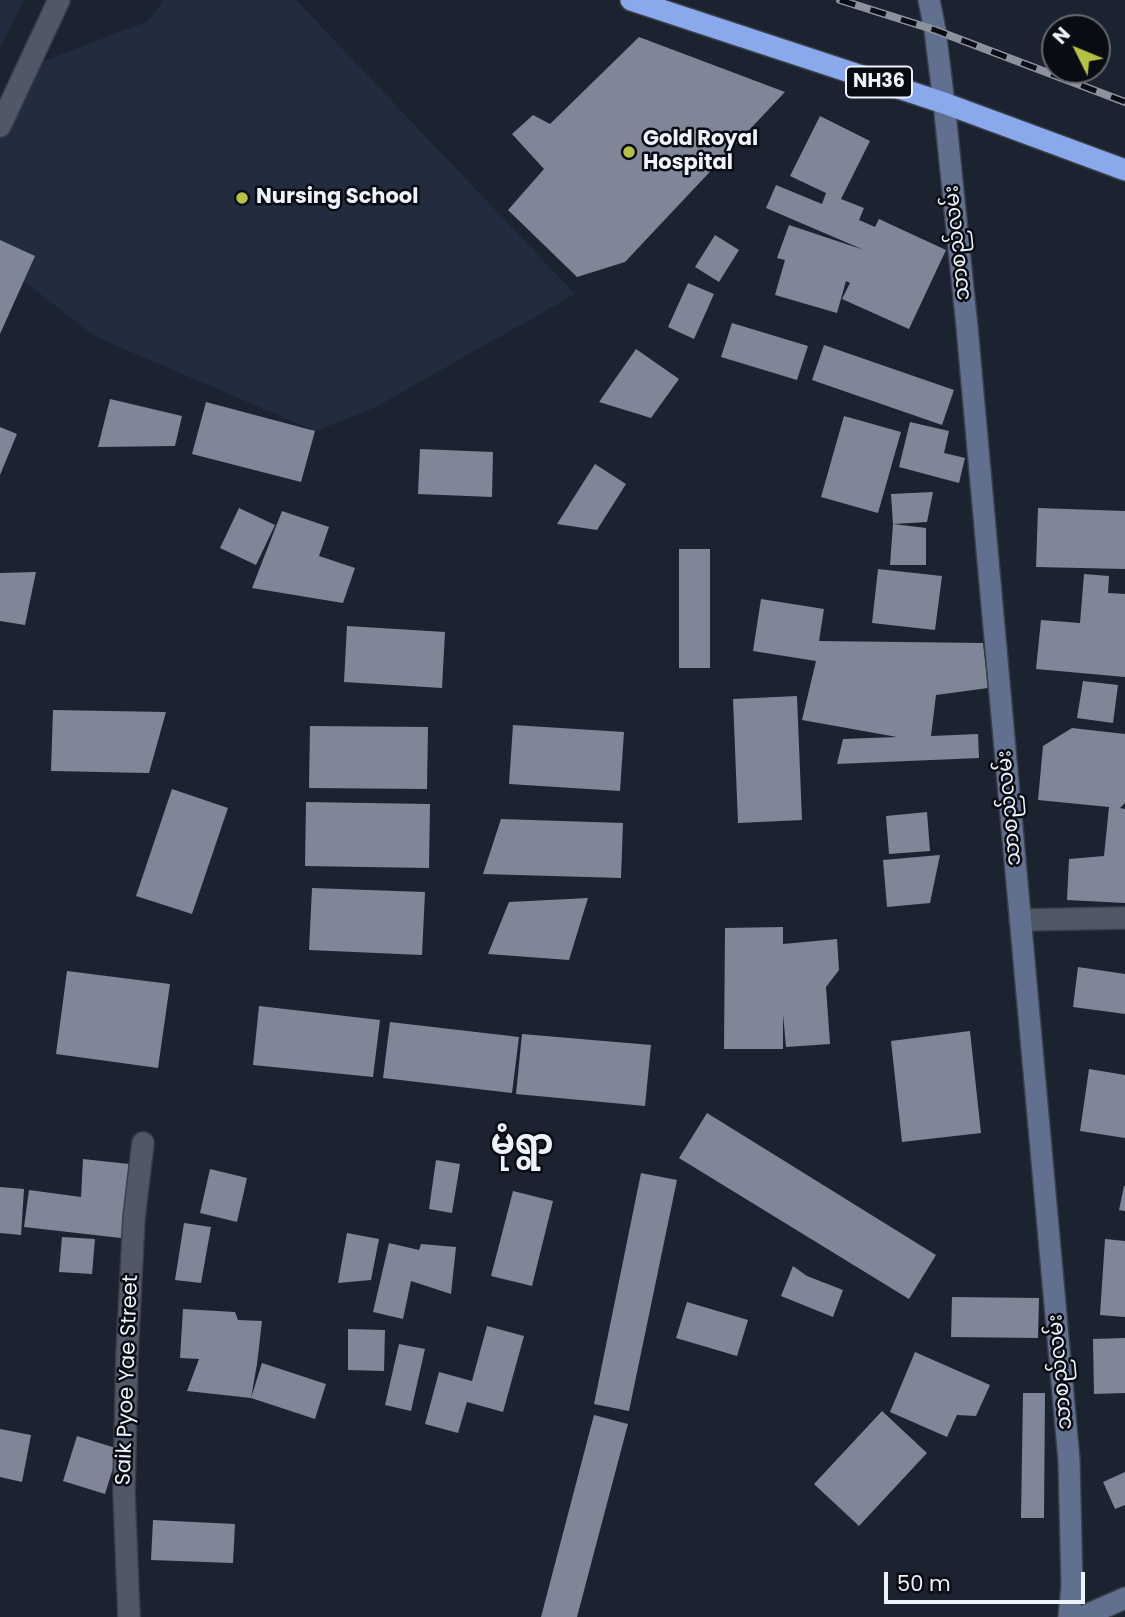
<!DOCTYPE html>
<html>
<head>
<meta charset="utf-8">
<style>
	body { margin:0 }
	#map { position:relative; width:1125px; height:1617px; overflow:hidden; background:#1c2330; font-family:Poppins,sans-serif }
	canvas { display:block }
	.north { position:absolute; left:1041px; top:14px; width:70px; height:70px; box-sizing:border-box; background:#090c12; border:2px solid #64686f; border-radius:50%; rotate:313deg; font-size:19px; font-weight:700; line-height:28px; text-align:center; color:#edf2fb }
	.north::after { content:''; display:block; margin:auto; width:24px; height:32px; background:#b6c148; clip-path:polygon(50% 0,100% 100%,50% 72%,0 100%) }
	.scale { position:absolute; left:884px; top:1572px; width:201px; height:32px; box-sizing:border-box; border:4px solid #edf2fb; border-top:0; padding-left:9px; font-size:21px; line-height:24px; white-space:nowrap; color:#edf2fb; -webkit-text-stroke:5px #090c12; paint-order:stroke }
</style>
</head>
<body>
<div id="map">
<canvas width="1125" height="1617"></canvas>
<div class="north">N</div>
<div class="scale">50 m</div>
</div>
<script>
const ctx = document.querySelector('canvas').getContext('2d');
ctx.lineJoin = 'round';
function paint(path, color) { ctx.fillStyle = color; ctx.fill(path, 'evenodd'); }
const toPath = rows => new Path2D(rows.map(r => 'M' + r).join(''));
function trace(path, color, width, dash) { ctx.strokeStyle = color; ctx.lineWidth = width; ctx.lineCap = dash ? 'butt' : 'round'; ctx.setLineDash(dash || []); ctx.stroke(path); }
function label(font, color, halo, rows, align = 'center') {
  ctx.font = font + ' Poppins,"Noto Sans Myanmar",sans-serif'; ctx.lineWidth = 5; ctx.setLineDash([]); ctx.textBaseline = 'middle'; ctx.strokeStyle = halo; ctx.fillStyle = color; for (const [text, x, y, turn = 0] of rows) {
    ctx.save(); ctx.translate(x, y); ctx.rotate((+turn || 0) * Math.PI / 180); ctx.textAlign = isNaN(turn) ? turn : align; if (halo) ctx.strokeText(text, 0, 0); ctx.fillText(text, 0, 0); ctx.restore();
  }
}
const built = toPath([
	[0,0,24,0,0,48],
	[164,0,296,0,575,294,376,407,315,431,96,337,0,263,0,133,34,65,148,21]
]);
const building = toPath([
	[639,37,785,92,625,262,577,277,508,210,544,169,512,134,533,115,550,124],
	[820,116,870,141,841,199,864,208,859,220,875,227,879,219,946,250,909,329,842,299,850,283,846,281,837,313,775,295,785,260,777,258,789,225,864,250,766,208,776,185,822,204,826,193,790,176],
	[715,235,739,250,719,282,695,267],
	[0,240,35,256,0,334],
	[688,283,714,294,694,339,668,327],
	[732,323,808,346,797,380,721,357],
	[824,345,954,390,942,425,812,380],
	[636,349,679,379,651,418,599,402],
	[110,399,182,416,175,446,98,447],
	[206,402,315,431,301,482,192,454],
	[844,416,901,432,878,513,821,497],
	[910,422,949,431,944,453,965,458,959,483,899,467],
	[0,427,17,434,0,475],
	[420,449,493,452,492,497,418,494],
	[595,464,626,484,597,530,557,524],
	[933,492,927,522,893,524,926,528,926,565,890,565,893,524,891,494],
	[239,508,275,525,256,565,220,548],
	[1038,508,1125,511,1125,569,1036,567],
	[282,511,329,527,319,556,355,568,343,603,252,588],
	[679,549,710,549,710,668,679,668],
	[878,569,942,576,935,630,872,623],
	[36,572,25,625,0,621,0,573],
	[1084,574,1109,576,1108,593,1125,594,1125,677,1036,669,1041,620,1080,623],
	[761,599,824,609,819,641,983,643,988,688,936,695,931,736,978,734,979,758,837,764,843,739,897,737,802,720,816,661,753,651],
	[347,626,445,632,442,688,344,682],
	[1083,681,1118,685,1113,723,1077,718],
	[797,696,802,820,738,823,733,699],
	[53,710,166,712,149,773,51,771],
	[513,725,624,732,620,791,509,784],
	[310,726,428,727,427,789,309,788],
	[1072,728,1125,734,1125,803,1120,808,1125,809,1125,903,1067,900,1069,859,1104,856,1109,807,1038,800,1043,746],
	[172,789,228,808,192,914,136,896],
	[306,802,430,804,429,868,305,866],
	[927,812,930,851,889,854,886,816],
	[501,819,623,823,621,878,483,874],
	[940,855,930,903,887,907,883,860],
	[312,888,425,892,422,955,309,950],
	[588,898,569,960,488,954,509,902],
	[783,927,783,944,837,939,839,970,826,987,830,1044,786,1047,783,1014,783,1049,724,1049,725,928],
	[1078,967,1125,974,1125,1014,1073,1007],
	[67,971,170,984,158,1068,56,1054],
	[259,1006,380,1020,373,1077,253,1065],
	[390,1022,519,1037,512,1093,383,1078],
	[970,1031,981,1133,902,1142,891,1041],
	[522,1034,651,1045,645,1106,516,1094],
	[1089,1069,1125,1075,1125,1138,1080,1131],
	[707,1113,936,1255,909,1299,679,1158],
	[83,1159,129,1164,121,1238,24,1227,29,1190,81,1197],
	[436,1160,460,1164,452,1213,429,1209],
	[210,1169,247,1178,237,1222,200,1213],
	[641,1173,677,1180,629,1411,594,1404],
	[1124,1186,1125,1186,1125,1211,1119,1210],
	[0,1187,24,1189,21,1235,0,1233],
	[513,1191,553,1201,532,1286,491,1276],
	[184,1223,211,1227,201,1283,175,1280],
	[347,1233,379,1239,371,1280,338,1283],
	[62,1237,95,1239,92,1274,59,1272],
	[1105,1239,1125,1241,1125,1317,1100,1315],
	[389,1243,419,1250,421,1244,456,1247,451,1294,411,1281,403,1319,373,1312],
	[793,1266,807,1276,843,1290,833,1317,781,1296],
	[952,1297,1039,1298,1038,1338,951,1337],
	[687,1302,748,1320,737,1356,676,1338],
	[183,1309,235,1312,238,1320,262,1321,257,1364,251,1398,262,1363,326,1384,315,1419,251,1398,187,1391,199,1359,180,1358],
	[487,1326,524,1336,503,1412,467,1402,458,1433,425,1424,439,1372,472,1381],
	[348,1329,385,1330,384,1371,348,1370],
	[1125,1338,1125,1393,1094,1394,1093,1339],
	[399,1344,425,1349,411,1411,385,1405],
	[915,1352,990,1385,976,1416,957,1415,947,1437,890,1412],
	[1023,1393,1045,1393,1044,1518,1021,1518],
	[882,1411,927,1453,859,1526,814,1484],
	[594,1415,628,1424,577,1617,541,1617],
	[0,1429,31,1435,22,1482,0,1477],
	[77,1436,119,1449,105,1494,63,1481],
	[1125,1472,1125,1505,1115,1509,1103,1482],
	[153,1520,235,1524,233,1563,151,1560]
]);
const street = toPath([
	[0,126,59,0],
	[1020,920,1125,918],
	[129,1617,124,1492,127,1355,134,1218,143,1143]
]);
const secondary = toPath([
	[929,0,935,30,944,103,967,327,1069,1460,1072,1587,1069,1617],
	[1082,1617,1125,1598]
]);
const highway = toPath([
	[631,0,944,103,1125,170]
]);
const rail = toPath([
	[840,0,935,30,1125,102]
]);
const markers = [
	[629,152,7,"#b6c148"],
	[242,198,7,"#b6c148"]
];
const shields = [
	[879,82,66]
];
const shieldNames = [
	["NH36",879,82]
];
const poiNames = [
	["Gold Royal",643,140],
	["Hospital",643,164],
	["Nursing School",256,198]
];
const streetNames = [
	["သာစည်လမ်း",958,243,-96],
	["သာစည်လမ်း",1010,808,-95],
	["သာစည်လမ်း",1061,1372,-95],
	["Saik Pyoe Yae Street",128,1380,-88]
];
const townNames = [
	["မုံရွာ",522,1145]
];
paint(built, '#222c3e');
paint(building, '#7e8697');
trace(street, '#3a3f4a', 24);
trace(secondary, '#3a3f4a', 24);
trace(highway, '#3a3f4a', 24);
trace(street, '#505867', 21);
trace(secondary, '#61708f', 21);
trace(highway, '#89a9ec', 21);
trace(rail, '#8d939e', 8);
trace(rail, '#090c12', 5, [16]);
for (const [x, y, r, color] of markers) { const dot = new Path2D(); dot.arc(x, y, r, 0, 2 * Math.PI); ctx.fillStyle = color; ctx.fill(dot); trace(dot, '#090c12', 2.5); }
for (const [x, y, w] of shields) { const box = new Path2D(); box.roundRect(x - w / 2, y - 15.5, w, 31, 5); ctx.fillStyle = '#090c12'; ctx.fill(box); trace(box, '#edf2fb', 2); }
label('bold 19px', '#edf2fb', null, shieldNames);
label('bold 21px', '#edf2fb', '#090c12', poiNames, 'left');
label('21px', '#edf2fb', '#090c12', streetNames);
label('bold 35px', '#edf2fb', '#090c12', townNames);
</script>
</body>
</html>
